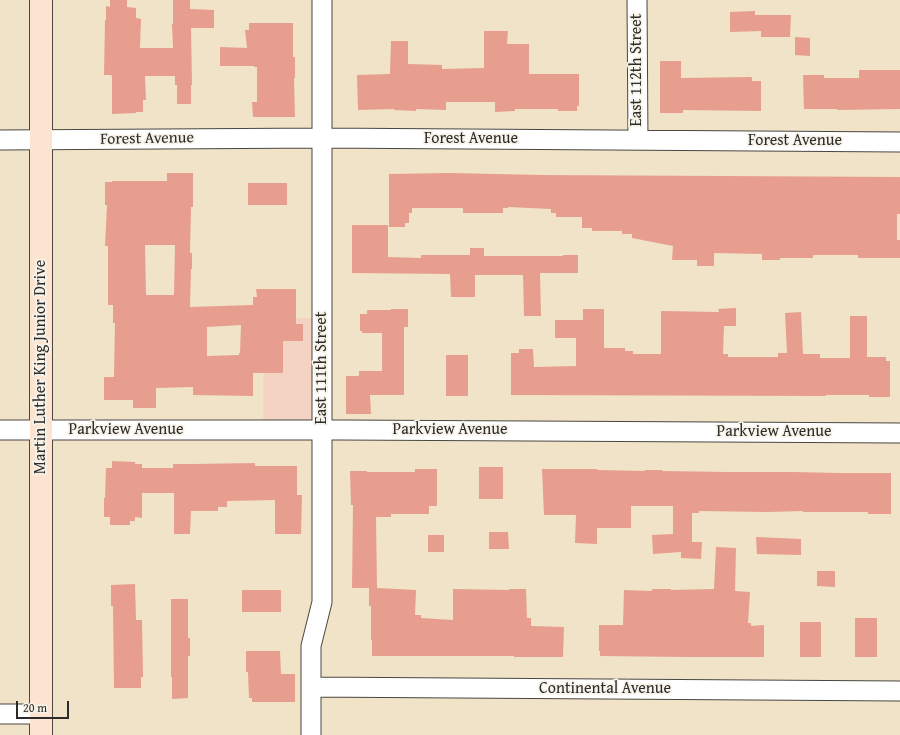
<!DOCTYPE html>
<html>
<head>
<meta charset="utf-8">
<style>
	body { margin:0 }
	#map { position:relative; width:900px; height:735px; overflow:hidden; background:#f0e3c7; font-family:"Gentium Book Plus",serif }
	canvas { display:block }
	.scale { position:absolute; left:16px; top:701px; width:53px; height:18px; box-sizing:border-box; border:2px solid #2b2b2b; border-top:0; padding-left:5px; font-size:12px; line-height:14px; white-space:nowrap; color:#2b2b2b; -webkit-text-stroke:3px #f7f3e8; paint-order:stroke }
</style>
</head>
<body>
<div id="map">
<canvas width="900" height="735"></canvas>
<div class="scale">20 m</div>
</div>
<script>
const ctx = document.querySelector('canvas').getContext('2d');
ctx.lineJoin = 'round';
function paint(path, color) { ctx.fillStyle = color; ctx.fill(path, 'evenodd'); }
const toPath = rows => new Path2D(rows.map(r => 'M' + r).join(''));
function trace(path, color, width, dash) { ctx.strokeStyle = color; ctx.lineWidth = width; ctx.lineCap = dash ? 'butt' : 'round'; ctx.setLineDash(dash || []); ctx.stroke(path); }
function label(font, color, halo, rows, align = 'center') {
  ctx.font = font + ' "Gentium Book Plus",serif'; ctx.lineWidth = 3.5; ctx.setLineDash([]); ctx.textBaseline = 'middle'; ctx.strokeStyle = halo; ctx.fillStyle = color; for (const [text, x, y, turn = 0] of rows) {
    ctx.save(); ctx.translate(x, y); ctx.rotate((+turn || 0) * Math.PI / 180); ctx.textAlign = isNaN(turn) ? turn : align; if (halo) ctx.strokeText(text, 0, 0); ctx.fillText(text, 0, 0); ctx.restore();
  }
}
const built = toPath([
	[264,318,322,318,322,430,263,430]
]);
const building = toPath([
	[110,0,127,0,127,7,136,8,136,18,141,19,140,48,173,48,172,24,173,24,173,0,190,0,190,9,214,10,214,28,191,28,192,85,191,85,191,104,177,104,177,85,175,85,175,76,145,76,146,100,143,100,143,112,136,112,136,113,112,114,112,76,111,75,104,75,105,20,106,20,106,6,110,7],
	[755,11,755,15,791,15,790,37,761,37,761,31,730,32,730,12],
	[249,23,293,23,293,57,295,57,295,78,294,78,295,117,253,117,252,102,257,102,257,67,254,67,254,66,220,66,220,47,247,48,245,30,249,30],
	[484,31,508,31,507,44,529,44,529,74,579,74,579,106,577,106,577,111,558,111,558,109,515,109,515,111,495,112,495,102,446,102,446,110,416,109,416,111,394,110,394,109,358,110,357,75,390,74,391,41,408,41,408,64,442,65,442,69,484,68],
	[795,37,810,38,810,56,795,55],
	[660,61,681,61,681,78,751,77,752,78,752,81,761,81,761,111,683,110,683,113,660,113],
	[859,70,900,70,900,109,837,110,837,109,804,109,803,75,824,75,824,78,859,78],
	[167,173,193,173,193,207,191,207,190,253,192,253,192,269,191,269,190,307,253,305,253,297,257,297,256,289,296,289,296,324,303,324,303,341,283,341,283,373,253,373,253,396,193,395,193,387,156,388,156,408,133,408,133,400,104,400,104,377,114,377,115,323,113,323,113,305,108,305,108,246,105,246,107,205,105,205,105,182,112,182,112,181,167,181],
	[145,245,175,245,174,295,146,295],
	[241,325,240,353,239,353,239,355,207,356,207,327],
	[450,173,542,175,900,177,900,214,897,214,897,240,900,240,900,258,858,258,858,255,813,255,813,258,780,258,780,260,762,260,762,254,714,253,714,266,697,266,697,260,672,260,673,246,632,238,632,234,622,234,622,231,592,231,592,228,582,228,582,217,556,217,556,213,551,213,551,209,508,207,508,208,503,208,503,213,463,213,463,208,412,208,412,213,409,213,409,223,405,223,405,227,389,227,389,174],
	[248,183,287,183,287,205,248,205],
	[352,225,388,225,388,257,421,258,421,255,470,255,470,248,484,248,484,256,563,256,563,255,578,255,578,273,540,273,541,316,524,316,523,275,475,275,475,297,451,297,450,274,352,273],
	[736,308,736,326,724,326,723,354,728,354,728,357,778,357,778,353,787,353,785,313,801,312,803,354,820,354,820,358,850,358,850,316,867,316,867,357,886,357,886,361,890,361,890,397,869,397,869,395,826,395,826,396,511,395,511,353,519,353,519,349,533,349,534,367,576,366,576,338,555,338,555,320,583,320,583,309,604,309,604,348,625,348,625,351,633,351,633,354,661,354,661,311,719,312,718,309],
	[391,309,408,309,408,327,404,327,404,395,370,395,371,414,346,414,346,376,359,376,359,371,382,371,382,333,362,333,362,331,360,331,360,314,367,314,367,310,391,310],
	[446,355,468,355,468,396,446,396],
	[112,461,135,462,135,464,142,464,142,468,173,468,173,464,192,464,255,463,255,466,297,466,297,495,302,495,301,534,275,534,275,500,227,501,227,507,218,507,218,511,191,511,190,534,174,534,174,493,142,493,142,518,135,517,135,521,130,521,130,525,110,525,110,517,104,517,104,498,105,498,106,468,112,468],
	[479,467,503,467,503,499,479,499],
	[415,469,437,469,437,506,429,506,429,514,391,514,391,517,376,517,377,588,416,590,415,615,421,615,421,618,453,620,453,589,509,590,509,589,526,589,527,618,531,618,531,626,564,627,563,657,514,657,514,656,372,656,372,640,371,640,371,606,369,606,369,588,352,588,353,505,351,505,350,471,367,471,367,472,415,472],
	[542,469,597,469,597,470,645,471,645,470,662,470,662,471,728,472,793,472,839,473,891,473,891,514,868,514,868,512,803,512,803,511,768,512,699,511,699,513,692,513,692,542,702,542,701,559,681,558,681,552,653,554,652,535,673,534,673,506,631,506,631,528,597,528,597,544,575,543,576,515,544,515],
	[489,532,508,532,509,549,489,549],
	[428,535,444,535,444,552,428,552],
	[756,537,801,539,801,555,757,554],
	[716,547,736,548,735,591,750,592,748,623,751,623,751,626,764,625,764,657,686,657,600,656,600,651,599,651,599,625,623,625,624,590,652,591,652,589,671,589,671,590,714,589],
	[817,571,835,571,835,587,817,586],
	[135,584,136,620,142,620,143,677,141,677,141,688,114,688,113,606,111,606,111,585],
	[242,590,281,590,281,612,242,612],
	[171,599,188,599,188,638,190,638,190,656,188,656,188,698,172,699,172,677,171,677],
	[855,618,877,618,877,657,855,657],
	[800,622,821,622,821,657,800,657],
	[246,651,280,651,281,674,295,674,295,702,252,702,252,698,249,698,248,672,246,672]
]);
const street = toPath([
	[637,0,638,140],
	[0,140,322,138,900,142],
	[0,430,342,430,900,433],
	[311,687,900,691],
	[0,714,41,714],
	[311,735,311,646,322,602,322,0]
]);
const secondary = toPath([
	[41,0,41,735]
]);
const streetNames = [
	["East 112th Street",637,70,-90],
	["Forest Avenue",147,139,-1],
	["Forest Avenue",471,139],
	["Forest Avenue",795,141],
	["Martin Luther King Junior Drive",41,367,-90],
	["East 111th Street",322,368,-90],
	["Parkview Avenue",126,430],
	["Parkview Avenue",450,430],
	["Parkview Avenue",774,432],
	["Continental Avenue",605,689]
];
paint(built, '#f5d3c2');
paint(building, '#e79e8e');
trace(street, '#494742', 21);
trace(secondary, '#494742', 24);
trace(street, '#fff', 19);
trace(secondary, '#fde4d0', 22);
label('16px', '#2b2b2b', '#f7f3e8', streetNames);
</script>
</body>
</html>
